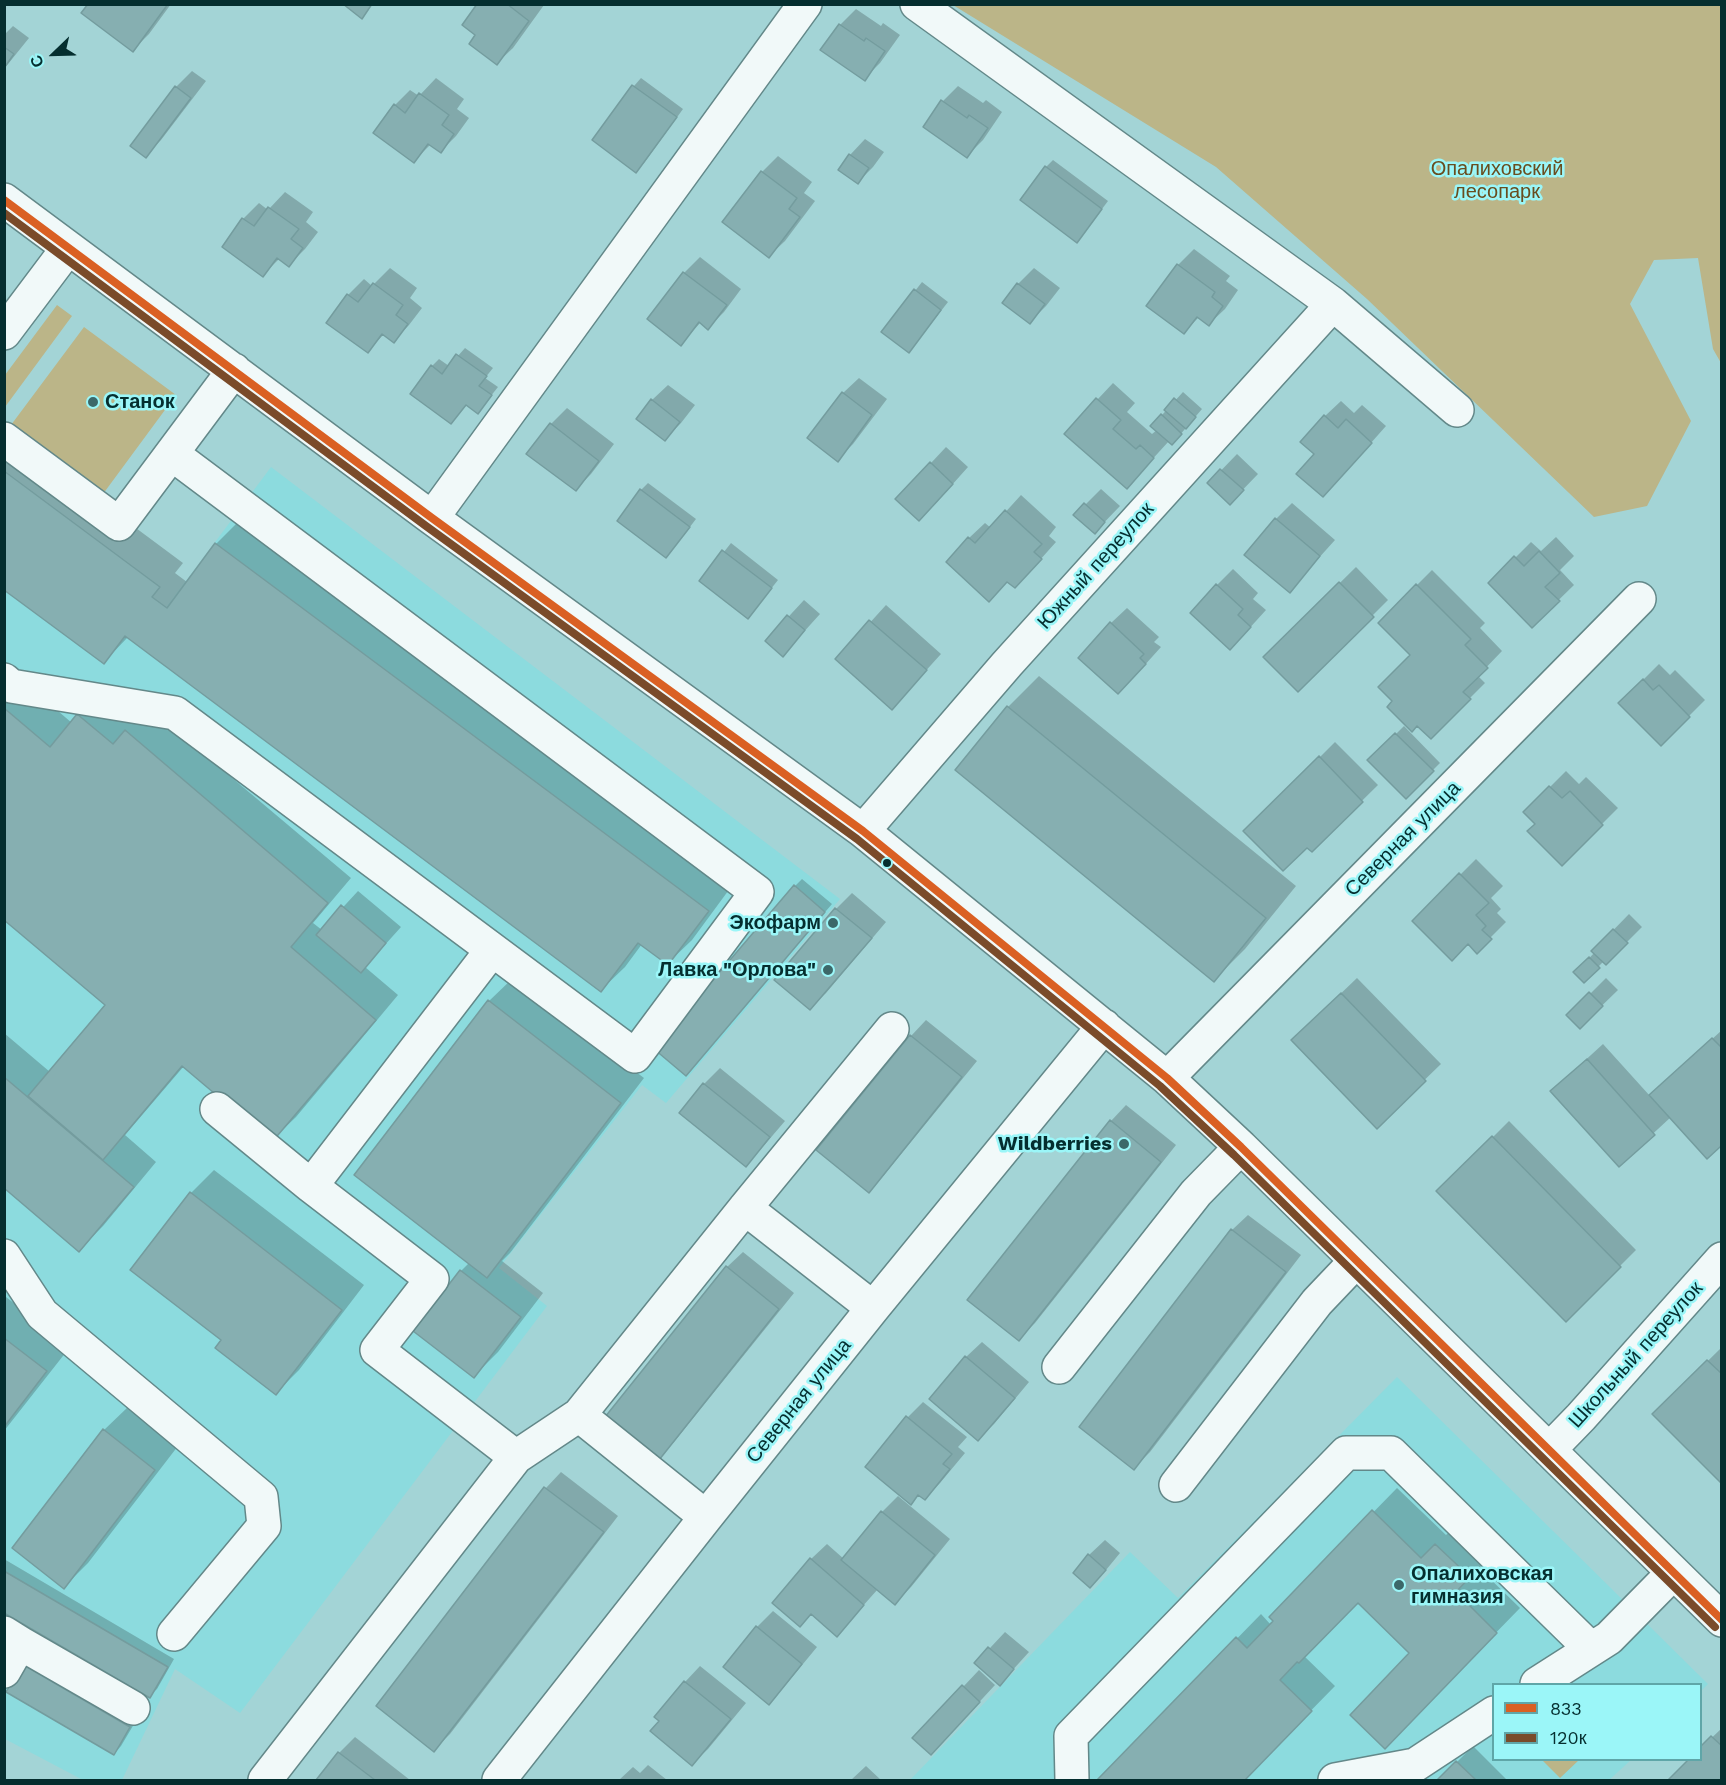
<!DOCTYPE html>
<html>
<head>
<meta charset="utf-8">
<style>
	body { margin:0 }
	#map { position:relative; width:1726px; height:1785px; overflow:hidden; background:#a3d4d6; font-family:"Work Sans",sans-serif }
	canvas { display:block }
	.frame { position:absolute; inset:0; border:6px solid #052e2f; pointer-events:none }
	.legend { position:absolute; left:1492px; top:1683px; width:210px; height:78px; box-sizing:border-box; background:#9bf6f8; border:2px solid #5fa6a8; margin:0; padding:8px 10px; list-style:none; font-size:18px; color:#052e2f }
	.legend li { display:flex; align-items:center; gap:12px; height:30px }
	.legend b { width:30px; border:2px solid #5fa6a8 }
	.north { position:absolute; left:24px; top:24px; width:60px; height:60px; -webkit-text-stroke:4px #9bf6f8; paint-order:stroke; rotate:247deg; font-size:16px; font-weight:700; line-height:24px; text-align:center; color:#052e2f }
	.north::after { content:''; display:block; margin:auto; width:21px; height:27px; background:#052e2f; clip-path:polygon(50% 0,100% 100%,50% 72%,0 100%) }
</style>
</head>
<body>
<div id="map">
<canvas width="1726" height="1785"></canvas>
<div class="frame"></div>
<ul class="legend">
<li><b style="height:8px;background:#da6023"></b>833</li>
<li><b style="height:8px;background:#7a4b2a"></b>120к</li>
</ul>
<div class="north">С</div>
</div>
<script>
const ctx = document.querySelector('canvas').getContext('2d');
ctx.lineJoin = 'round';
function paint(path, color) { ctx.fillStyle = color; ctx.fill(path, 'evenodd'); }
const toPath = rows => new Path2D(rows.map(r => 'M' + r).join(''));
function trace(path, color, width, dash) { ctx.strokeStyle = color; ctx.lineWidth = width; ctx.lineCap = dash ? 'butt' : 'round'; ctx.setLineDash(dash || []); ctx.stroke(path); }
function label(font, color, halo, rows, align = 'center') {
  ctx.font = font + ' "Work Sans",sans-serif'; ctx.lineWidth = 5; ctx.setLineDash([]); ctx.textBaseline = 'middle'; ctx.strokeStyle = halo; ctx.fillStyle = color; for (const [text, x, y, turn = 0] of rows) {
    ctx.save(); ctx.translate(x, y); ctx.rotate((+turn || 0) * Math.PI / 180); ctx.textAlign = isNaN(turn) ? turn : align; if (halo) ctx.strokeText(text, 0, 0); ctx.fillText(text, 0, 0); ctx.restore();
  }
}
const built = toPath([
	[271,467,840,899,666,1103,642,1085,499,1268,547,1306,240,1713,175,1669,122,1780,83,1780,5,1739,4,471,160,587,152,597,166,608],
	[1397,1377,1708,1684,1701,1691,1700,1684,1494,1684,1494,1760,1631,1760,1609,1780,910,1780,1130,1552,1178,1598]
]);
const green = toPath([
	[953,5,1721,5,1721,363,1713,349,1698,258,1654,260,1630,304,1691,421,1647,506,1594,517,1367,299,1216,167],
	[57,305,72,316,5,407,5,375],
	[84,327,176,395,103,494,11,425],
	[1542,1760,1579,1760,1560,1778]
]);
const shadow = toPath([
	[90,4,171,4,149,34,133,50],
	[479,4,544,5,513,48,497,63,477,35],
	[856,9,881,26,883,23,900,35,880,63,864,79,823,50,840,25],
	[13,26,29,38,4,69,4,35],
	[192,71,206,81,161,140,145,156,176,87],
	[436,78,464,99,457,109,469,118,456,136,441,151,431,144,414,161,395,105,410,90,419,96],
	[641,78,683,109,644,163,636,171,594,140,634,86],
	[958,86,983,103,986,100,1002,112,983,140,967,156,943,101],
	[865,139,884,152,873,167,858,182,850,155],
	[778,156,812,182,804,193,815,201,785,241,769,256,762,172],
	[1053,160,1108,201,1084,233,1046,167],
	[285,192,313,212,306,222,318,232,305,249,289,265,280,258,263,275,243,219,259,203,268,210],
	[1194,249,1230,276,1226,281,1238,290,1225,309,1209,324,1199,317,1184,332,1148,306,1178,265],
	[700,257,741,289,724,312,708,328,701,322,681,344,684,273],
	[390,268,417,288,410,298,422,308,409,325,394,341,384,334,368,351,348,295,364,279,372,286],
	[1034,268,1060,288,1046,306,1030,322,1018,284],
	[922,282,948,302,916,343,883,332],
	[465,348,493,368,485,378,498,387,478,412,467,404,451,422,432,366,439,359,449,366],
	[859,378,887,399,853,444,837,460,843,393],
	[1113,383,1135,403,1127,412,1152,434,1157,430,1152,426,1183,392,1202,409,1179,436,1169,441,1127,487,1066,433],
	[668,385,695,405,681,423,665,439,652,400],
	[1341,401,1354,413,1362,405,1386,426,1338,480,1316,454,1325,416],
	[567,408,614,444,591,474,576,489,551,424],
	[4,430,183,563,175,573,187,582,216,544,240,520,731,887,692,940,668,963,642,944,625,967,601,990,128,637,104,662,4,588],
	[946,447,968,467,935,504,931,463],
	[1237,454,1258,474,1230,503,1209,483],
	[648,483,696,519,673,549,641,490],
	[1101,489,1120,506,1095,532,1085,505],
	[1021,495,1056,527,1049,536,1056,542,1031,570,1008,580,969,538,985,523,991,528],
	[1292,503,1335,540,1289,591,1276,519],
	[1556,537,1574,556,1560,570,1574,585,1532,626,1490,583,1531,542,1541,551],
	[731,543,778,580,755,609,701,581],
	[1356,567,1388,600,1298,690,1265,657],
	[1233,569,1258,593,1253,599,1266,610,1246,632,1217,585],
	[1432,570,1485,623,1480,628,1502,651,1478,676,1485,683,1431,737,1394,701,1412,655,1380,622],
	[804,600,820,614,783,655,767,640],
	[886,605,941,654,892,708,837,659],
	[1127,608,1159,637,1154,642,1161,647,1134,677,1111,623],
	[1659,664,1670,675,1675,670,1705,700,1661,744,1620,703],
	[4,665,72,723,102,692,149,708,351,878,313,923,322,930,358,891,401,927,365,967,398,995,296,1117,272,1140,184,1066,125,1135,156,1162,103,1226,79,1250,4,1186,4,1033,50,1072,107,1005,4,918],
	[1039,676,1296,886,1245,949,1214,980,1008,707],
	[1404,726,1440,763,1406,797,1370,760],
	[1335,742,1378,785,1312,850,1307,845,1246,831],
	[1566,771,1579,784,1586,777,1618,808,1562,864,1537,824,1525,812],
	[1476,859,1503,886,1491,898,1501,909,1497,913,1506,922,1477,951,1468,942,1414,921],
	[802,879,832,904,693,1066,795,886],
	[852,893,886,922,826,993,810,1008,777,980,836,909],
	[1629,914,1642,927,1606,963,1604,961,1584,981,1576,972,1595,952,1593,951],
	[513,978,644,1078,510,1253,502,1261,543,1293,498,1352,474,1376,415,1330,461,1271,469,1263,489,1001],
	[1357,978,1441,1064,1377,1126,1309,1024],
	[1606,978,1618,990,1580,1027,1569,1015],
	[926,1020,977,1061,884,1175,869,1191,911,1036],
	[1722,1030,1722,1146,1671,1117,1619,1165,1568,1076,1603,1044,1650,1096],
	[720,1068,785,1121,761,1149,746,1165,681,1113,704,1084],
	[1126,1105,1176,1145,1035,1323,1019,1339,1111,1121],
	[1509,1121,1636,1250,1566,1320,1439,1191],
	[214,1170,364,1285,299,1370,276,1393,223,1340,191,1193],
	[1248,1215,1301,1255,1150,1452,1134,1468,1232,1230],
	[743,1252,794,1293,674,1442,658,1458,727,1267],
	[6,1297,70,1347,4,1431,4,1299],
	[982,1342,1029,1382,994,1424,978,1439,966,1357],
	[1722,1347,1722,1482,1654,1414],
	[923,1402,967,1437,958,1447,965,1453,940,1483,925,1498,919,1494,910,1503,867,1467,908,1417],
	[128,1407,178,1446,88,1563,64,1587,104,1430],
	[561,1472,618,1516,450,1734,434,1750,378,1706,546,1488],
	[1397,1488,1446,1535,1460,1521,1493,1553,1479,1568,1520,1608,1408,1723,1412,1653,1358,1601,1304,1656,1335,1686,1243,1780,1099,1780,1261,1614,1271,1625,1275,1621,1271,1617],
	[898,1496,950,1539,911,1587,895,1603,878,1589,837,1635,811,1559,827,1544,844,1559,882,1512],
	[1105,1540,1120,1553,1106,1570,1089,1555],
	[4,1559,174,1659,157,1689,149,1696,4,1611],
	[773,1611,817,1647,784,1687,769,1703,725,1667,757,1627],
	[1005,1632,1029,1652,1000,1684,976,1663],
	[31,1657,137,1719,121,1746,114,1754,8,1691],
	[700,1666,746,1703,708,1749,692,1764,661,1721,656,1717,685,1682],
	[979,1670,995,1685,947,1737,915,1738],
	[1722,1728,1722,1780,1670,1780,1690,1760,1700,1760,1700,1749],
	[355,1737,410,1780,317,1780,339,1753],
	[1473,1746,1507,1780,1439,1780],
	[648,1765,667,1780,619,1780,633,1767,640,1773],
	[866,1766,881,1780,851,1780]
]);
const building = toPath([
	[88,4,168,4,133,52,81,13,88,4],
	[343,4,372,4,362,19,343,4],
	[477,4,507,4,529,21,497,65,469,44,475,35,462,25,477,4],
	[839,24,864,41,866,38,885,51,865,81,820,50,839,24],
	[4,47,14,54,4,68,4,47],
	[632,85,677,117,636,173,592,140,632,85],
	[175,86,191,98,146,158,130,146,175,86],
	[419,93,449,115,442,125,454,134,441,153,428,144,414,163,373,133,394,104,405,113,419,93],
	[941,100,967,118,969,115,988,128,967,158,923,127,941,100],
	[849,154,869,168,858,184,838,170,849,154],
	[1045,166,1102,209,1077,243,1020,200,1045,166],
	[761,171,797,198,789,209,800,217,769,258,722,222,761,171],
	[268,207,299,229,291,239,303,248,289,267,277,258,263,277,222,247,242,218,254,226,268,207],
	[1177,264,1215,292,1212,297,1223,306,1209,326,1197,317,1184,334,1146,306,1177,264],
	[683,272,727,305,708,330,699,322,681,346,647,319,683,272],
	[373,283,403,305,396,315,408,324,394,343,382,334,368,353,326,323,347,294,358,302,373,283],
	[1017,283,1045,304,1030,324,1002,303,1017,283],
	[914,289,941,310,909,353,881,332,914,289],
	[456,354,487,376,479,386,492,395,478,414,466,405,451,424,410,394,431,365,442,374,456,354],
	[842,392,872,415,838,462,807,438,842,392],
	[1096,398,1121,420,1113,429,1136,449,1140,445,1154,458,1127,489,1064,434,1096,398],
	[1174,398,1196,417,1186,429,1164,410,1174,398],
	[651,399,680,422,665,441,636,419,651,399],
	[1161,414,1182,434,1172,445,1150,426,1161,414],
	[1324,415,1338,428,1346,419,1372,443,1323,497,1296,474,1314,454,1300,442,1324,415],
	[550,423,599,461,576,491,526,454,550,423],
	[930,462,953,484,919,521,895,499,930,462],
	[1220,469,1244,490,1230,505,1207,483,1220,469],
	[4,471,160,587,152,597,167,608,215,543,709,911,668,965,638,943,601,992,125,636,104,664,4,590,4,471],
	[640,489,690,527,666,558,617,521,640,489],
	[1084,503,1105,522,1095,534,1073,515,1084,503],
	[1005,510,1042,544,1034,552,1042,559,1015,588,1007,582,989,602,946,562,968,537,975,543,1005,510],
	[1275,518,1320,556,1290,593,1244,555,1275,518],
	[722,550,772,588,748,619,699,581,722,550],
	[1539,551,1560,573,1545,587,1560,601,1532,628,1488,583,1514,556,1524,566,1539,551],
	[1339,582,1374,617,1298,692,1263,657,1339,582],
	[1216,584,1243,609,1238,615,1251,627,1230,650,1190,613,1216,584],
	[1416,584,1471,639,1465,645,1488,668,1463,692,1471,699,1431,739,1417,726,1412,732,1387,707,1392,701,1378,687,1410,655,1378,623,1416,584],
	[787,615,805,630,783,657,765,641,787,615],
	[869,620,927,670,892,710,835,659,869,620],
	[1110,622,1144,654,1140,658,1146,664,1118,694,1078,658,1110,622],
	[1643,679,1653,690,1659,685,1690,717,1661,746,1618,703,1643,679],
	[1007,706,1266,918,1214,982,955,770,1007,706],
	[4,708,50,747,77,714,113,744,125,730,328,903,291,947,376,1020,272,1142,182,1066,103,1160,28,1096,105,1005,4,920,4,708],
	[1395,733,1434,771,1406,799,1367,760,1395,733],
	[1319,756,1363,802,1312,852,1307,848,1283,871,1243,831,1319,756],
	[1549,786,1562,798,1570,791,1603,825,1562,866,1527,831,1535,824,1523,812,1549,786],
	[1459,873,1489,903,1476,915,1486,926,1482,930,1492,939,1477,954,1468,944,1452,961,1412,921,1459,873],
	[794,885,825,912,686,1076,654,1049,794,885],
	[341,905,386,943,361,973,316,935,341,905],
	[835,908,872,938,810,1010,774,980,835,908],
	[1613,929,1628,943,1606,965,1591,951,1613,929],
	[1589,957,1600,968,1584,983,1573,972,1589,957],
	[1589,992,1603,1006,1580,1029,1566,1015,1589,992],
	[1341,993,1426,1081,1377,1129,1291,1040,1341,993],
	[488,1000,621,1103,487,1278,354,1175,488,1000],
	[910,1035,962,1077,869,1193,816,1150,910,1035],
	[1712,1038,1722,1048,1722,1148,1720,1147,1707,1159,1649,1095,1712,1038],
	[1587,1059,1655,1135,1619,1167,1550,1091,1587,1059],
	[4,1077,134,1187,79,1252,4,1188,4,1077],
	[703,1083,770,1137,746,1167,679,1113,703,1083],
	[1110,1120,1161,1162,1019,1341,967,1300,1110,1120],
	[1492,1136,1621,1267,1566,1322,1436,1191,1492,1136],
	[190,1192,342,1310,276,1395,215,1348,221,1340,130,1270,190,1192],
	[1231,1229,1286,1272,1134,1470,1079,1427,1231,1229],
	[726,1266,779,1309,659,1460,605,1417,726,1266],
	[460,1270,521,1317,474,1378,413,1331,460,1270],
	[4,1338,47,1371,4,1427,4,1338],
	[965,1356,1015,1398,978,1441,929,1399,965,1356],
	[1707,1360,1722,1374,1722,1484,1652,1414,1707,1360],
	[906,1416,952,1454,943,1464,950,1469,925,1500,918,1495,911,1505,865,1467,906,1416],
	[103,1429,155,1470,64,1589,12,1548,103,1429],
	[544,1487,604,1532,434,1752,376,1706,544,1487],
	[1372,1510,1421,1558,1435,1544,1470,1577,1456,1592,1497,1633,1385,1749,1350,1715,1409,1653,1358,1603,1299,1663,1297,1662,1280,1680,1312,1711,1245,1780,1097,1780,1236,1637,1247,1648,1273,1621,1269,1617,1372,1510],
	[881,1511,935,1555,895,1605,841,1560,881,1511],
	[1088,1554,1106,1570,1090,1588,1073,1573,1088,1554],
	[810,1558,864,1605,837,1637,811,1614,800,1627,772,1603,810,1558],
	[4,1571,168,1667,150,1698,4,1613,4,1571],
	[756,1626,802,1664,769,1705,723,1667,756,1626],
	[988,1647,1014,1669,1000,1686,974,1663,988,1647],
	[22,1664,130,1727,114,1755,6,1692,22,1664],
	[684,1681,731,1719,692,1766,650,1731,659,1721,654,1717,684,1681],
	[962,1685,980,1702,931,1755,912,1738,962,1685],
	[1711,1736,1722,1746,1722,1780,1668,1780,1688,1760,1700,1760,1700,1747,1711,1736],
	[338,1752,375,1780,316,1780,338,1752],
	[1456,1761,1476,1780,1437,1780,1456,1761]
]);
const minor = toPath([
	[917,4,1333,304,1457,410],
	[4,200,432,518,863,831,1167,1078,1241,1147,1722,1620],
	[4,333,68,248],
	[4,439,119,524,234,370],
	[432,518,805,4],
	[4,680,11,686,175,713,635,1056,757,892,172,454],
	[863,831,1007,664,1333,304],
	[492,950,311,1186,432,1279,377,1350,516,1457],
	[1167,1078,1639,599],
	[217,1109,311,1186],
	[745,1208,873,1308],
	[4,1256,42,1314,261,1497,264,1526,174,1634],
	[1059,1367,1196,1193,1241,1147],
	[579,1415,706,1517],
	[1549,1450,1581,1417,1722,1259],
	[1176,1485,1317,1302,1356,1261],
	[4,1633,20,1643,4,1671],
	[20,1643,133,1708],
	[1537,1684,1609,1638,1673,1573],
	[265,1780,516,1457,579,1415,745,1208,892,1029],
	[499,1780,706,1517,873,1308,1104,1026],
	[1072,1780,1071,1736,1346,1453,1391,1453,1591,1649],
	[1335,1780,1415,1765,1494,1713]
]);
const bus1 = toPath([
	[4,200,432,518,863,831,1167,1078,1241,1147,1722,1620]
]);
const bus2 = toPath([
	[4,213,426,526,857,839,1160,1086,1234,1155,1715,1627]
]);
const markers = [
	[93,402,6,"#3c6869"],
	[887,863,5,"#052e2f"],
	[833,923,6,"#3c6869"],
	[828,970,6,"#3c6869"],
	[1124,1144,6,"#3c6869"],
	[1399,1585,6,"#3c6869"]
];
const parkNames = [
	["Опалиховский",1497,169],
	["лесопарк",1497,192]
];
const poiNames = [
	["Станок",105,402,"left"],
	["Экофарм",821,923],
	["Лавка \"Орлова\"",816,970],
	["Wildberries",1112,1144],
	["Опалиховская",1411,1574,"left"],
	["гимназия",1411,1597,"left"]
];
const streetNames = [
	["Южный переулок",1096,566,-48],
	["Северная улица",1403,839,-45],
	["Школьный переулок",1636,1355,-48],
	["Северная улица",799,1401,-51]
];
paint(built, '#8cdbde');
paint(green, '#bbb588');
paint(shadow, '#0003');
paint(building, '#86afb1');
trace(building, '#749c9e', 1.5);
trace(minor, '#638889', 36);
trace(minor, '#f1f9f9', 33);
trace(bus1, '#da6023', 8);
trace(bus2, '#7a4b2a', 8);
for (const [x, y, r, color] of markers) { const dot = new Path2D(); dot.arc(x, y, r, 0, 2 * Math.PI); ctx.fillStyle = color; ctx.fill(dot); trace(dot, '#9bf6f8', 2); }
label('20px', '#694d1f', '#9bf6f8', parkNames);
label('bold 20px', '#052e2f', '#9bf6f8', poiNames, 'right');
label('20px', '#052e2f', '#9bf6f8', streetNames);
</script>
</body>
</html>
